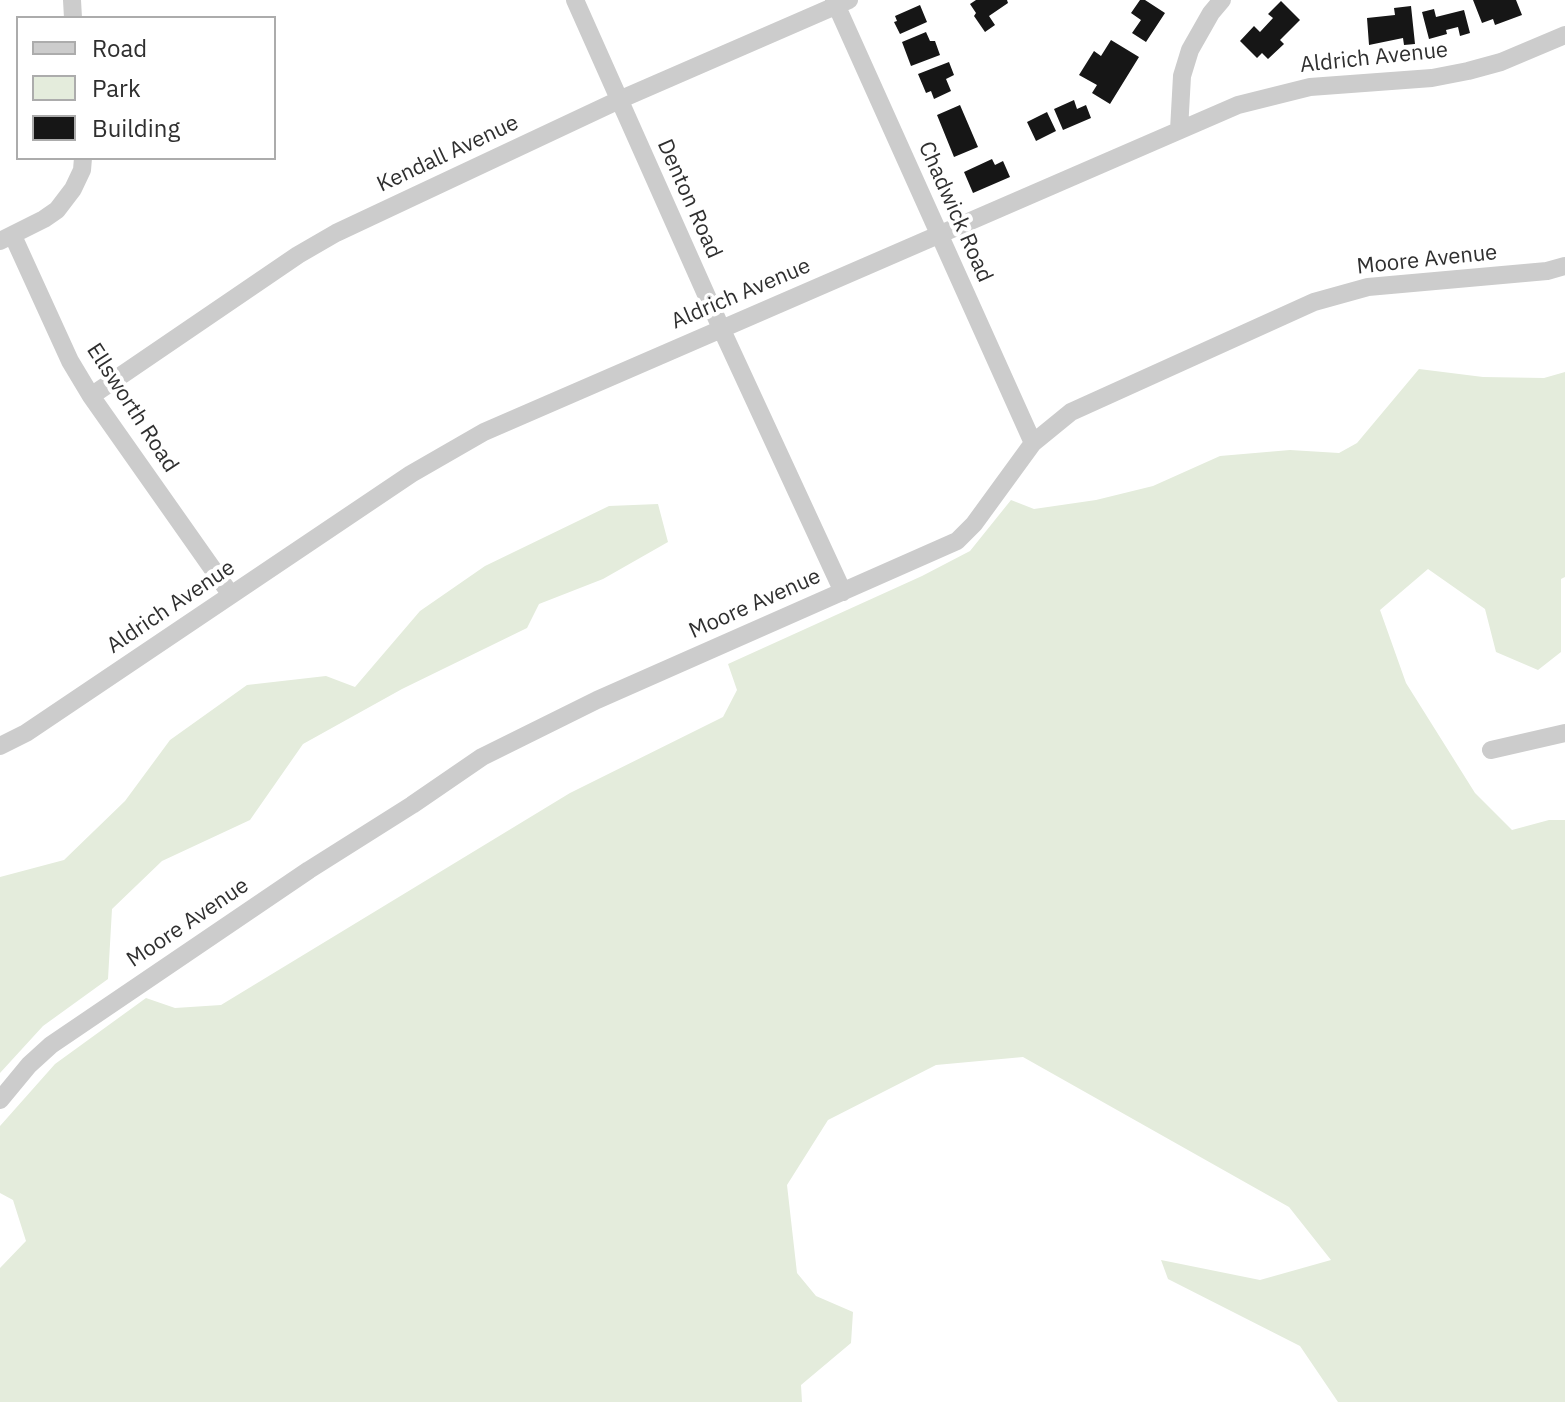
<!DOCTYPE html>
<html>
<head>
<meta charset="utf-8">
<style>
	body { margin:0 }
	#map { position:relative; width:1565px; height:1402px; overflow:hidden; background:#fff; font-family:"IBM Plex Sans",sans-serif }
	canvas { display:block }
	.legend { position:absolute; left:16px; top:16px; width:260px; height:144px; box-sizing:border-box; background:#fff; border:2px solid #acacac; margin:0; padding:10px 14px; list-style:none; font-size:24px; color:#2f2f2f }
	.legend li { display:flex; align-items:center; gap:16px; height:40px }
	.legend b { width:40px; border:2px solid #acacac }
</style>
</head>
<body>
<div id="map">
<canvas width="1565" height="1402"></canvas>
<ul class="legend">
<li><b style="height:10px;background:#ccc"></b>Road</li>
<li><b style="height:22px;background:#e4ecdc"></b>Park</li>
<li><b style="height:22px;background:#161616"></b>Building</li>
</ul>
</div>
<script>
const ctx = document.querySelector('canvas').getContext('2d');
ctx.lineJoin = 'round';
function paint(path, color) { ctx.fillStyle = color; ctx.fill(path, 'evenodd'); }
const toPath = rows => new Path2D(rows.map(r => 'M' + r).join(''));
function trace(path, color, width, dash) { ctx.strokeStyle = color; ctx.lineWidth = width; ctx.lineCap = dash ? 'butt' : 'round'; ctx.setLineDash(dash || []); ctx.stroke(path); }
function label(font, color, halo, rows, align = 'center') {
  ctx.font = font + ' "IBM Plex Sans",sans-serif'; ctx.lineWidth = 8; ctx.setLineDash([]); ctx.textBaseline = 'middle'; ctx.strokeStyle = halo; ctx.fillStyle = color; for (const [text, x, y, turn = 0] of rows) {
    ctx.save(); ctx.translate(x, y); ctx.rotate((+turn || 0) * Math.PI / 180); ctx.textAlign = isNaN(turn) ? turn : align; if (halo) ctx.strokeText(text, 0, 0); ctx.fillText(text, 0, 0); ctx.restore();
  }
}
const green = toPath([
	[1419,369,1483,377,1544,378,1565,372,1565,577,1561,579,1561,652,1538,670,1496,652,1485,609,1428,569,1380,610,1406,683,1475,793,1512,830,1549,820,1565,820,1565,1402,1338,1402,1300,1346,1168,1279,1161,1260,1260,1280,1331,1260,1289,1207,1023,1057,936,1065,828,1120,787,1185,797,1273,816,1296,853,1312,851,1343,801,1385,802,1402,0,1402,0,1268,26,1241,13,1200,0,1193,0,1126,55,1064,146,998,175,1008,221,1005,570,793,723,717,737,690,728,664,922,576,970,551,1011,500,1034,509,1096,500,1153,486,1220,456,1290,450,1339,453,1357,443],
	[658,504,668,542,603,579,539,604,527,628,402,689,303,744,250,820,162,861,112,909,108,979,43,1026,0,1073,0,877,64,860,125,801,170,740,247,685,326,676,355,687,420,611,485,566,609,506]
]);
const building = toPath([
	[976,0,1007,0,1008,3,989,16,995,25,985,32,974,16,976,13,970,4],
	[1140,0,1145,0,1165,13,1146,42,1132,33,1141,20,1131,13],
	[1473,0,1516,0,1522,15,1495,25,1493,19,1482,23],
	[1281,1,1300,20,1280,40,1284,44,1268,59,1262,53,1257,58,1240,41,1254,26,1260,32,1273,18,1268,14],
	[920,5,927,22,900,34,894,22,897,21,895,16],
	[1411,6,1415,44,1404,45,1403,38,1369,45,1367,18,1395,15,1394,8],
	[1434,9,1436,17,1464,10,1470,33,1460,36,1458,27,1446,30,1447,34,1429,39,1422,12],
	[926,32,930,41,935,41,940,55,911,66,902,42],
	[1111,40,1139,57,1110,104,1092,93,1097,85,1079,75,1094,51,1101,56],
	[949,62,954,75,946,79,951,91,934,99,931,91,926,93,918,74],
	[1074,100,1077,109,1086,105,1091,118,1063,130,1054,109],
	[960,105,978,147,954,157,937,115],
	[1047,112,1056,131,1036,141,1027,122],
	[992,159,995,165,1003,161,1010,177,973,193,964,172]
]);
const street = toPath([
	[72,0,73,18],
	[575,0,721,328,843,592],
	[834,0,1033,443],
	[1179,130,1182,76,1190,50,1211,13,1222,0],
	[13,236,70,361,91,396,231,595],
	[0,241,44,219,57,210,73,189,82,170,83,158],
	[91,396,298,255,336,233,619,100,849,0],
	[0,746,26,733,411,474,484,432,1238,105,1310,87,1432,78,1468,71,1501,62,1565,35],
	[1491,750,1565,733],
	[0,1100,29,1065,51,1045,309,870,412,805,482,757,597,700,957,541,974,524,1033,443,1071,412,1314,302,1368,287,1547,271,1565,266]
]);
const streetNames = [
	["Aldrich Avenue",1374,58,-6],
	["Kendall Avenue",448,154,-25],
	["Denton Road",689,199,66],
	["Chadwick Road",955,212,66],
	["Moore Avenue",1427,260,-6],
	["Aldrich Avenue",741,294,-23],
	["Ellsworth Road",132,408,57],
	["Moore Avenue",755,604,-24],
	["Aldrich Avenue",171,607,-34],
	["Moore Avenue",188,923,-34]
];
paint(green, '#e4ecdc');
paint(building, '#161616');
trace(street, '#ccc', 18);
label('22px', '#2f2f2f', '#fff', streetNames);
</script>
</body>
</html>
